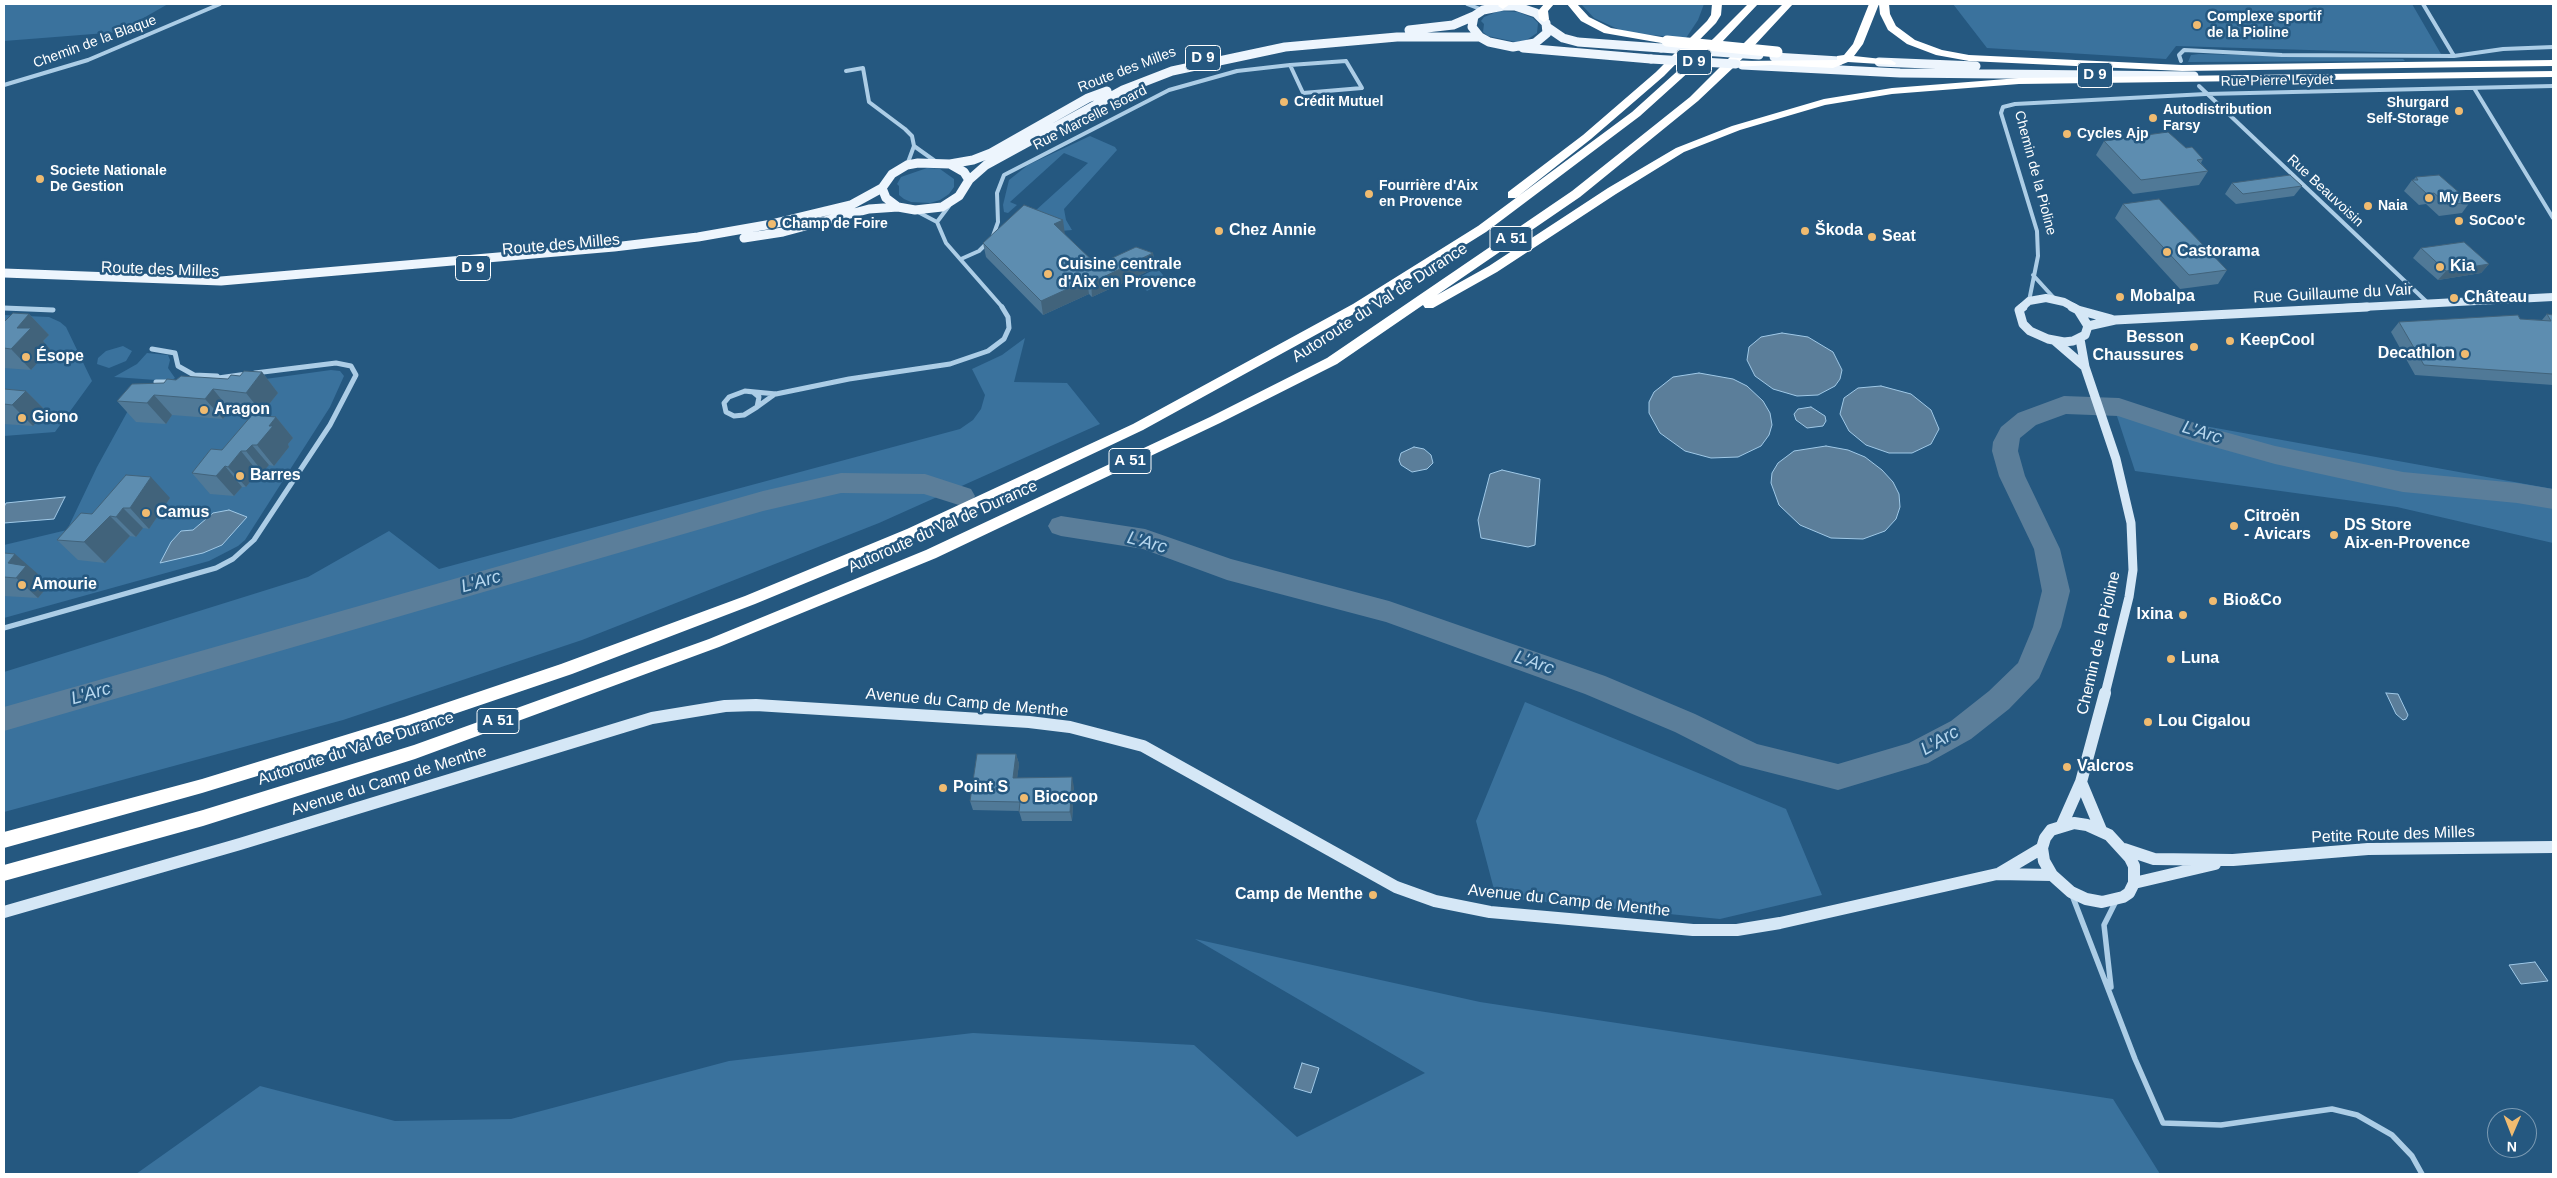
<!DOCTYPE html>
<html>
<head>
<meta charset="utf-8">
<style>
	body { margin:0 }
	#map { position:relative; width:2557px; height:1178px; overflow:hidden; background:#255880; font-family:Helvetica,sans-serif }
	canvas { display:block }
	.frame { position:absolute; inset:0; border:5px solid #fff; pointer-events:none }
	.north { position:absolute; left:2487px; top:1108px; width:50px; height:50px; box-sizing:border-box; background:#255880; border:1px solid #7c9bb3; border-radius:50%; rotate:181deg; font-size:14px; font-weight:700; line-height:20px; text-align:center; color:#fff }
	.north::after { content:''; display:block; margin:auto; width:18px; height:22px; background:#f0bb70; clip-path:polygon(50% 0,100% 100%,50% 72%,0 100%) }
</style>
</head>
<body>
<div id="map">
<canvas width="2557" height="1178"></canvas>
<div class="frame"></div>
<div class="north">N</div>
</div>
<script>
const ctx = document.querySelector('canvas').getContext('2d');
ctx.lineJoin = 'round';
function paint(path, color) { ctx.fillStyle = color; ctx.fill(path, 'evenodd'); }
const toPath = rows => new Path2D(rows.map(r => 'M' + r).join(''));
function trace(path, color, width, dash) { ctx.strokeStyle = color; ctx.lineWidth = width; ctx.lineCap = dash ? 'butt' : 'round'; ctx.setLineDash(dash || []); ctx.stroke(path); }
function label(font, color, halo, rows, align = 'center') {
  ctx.font = font + ' Helvetica,sans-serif'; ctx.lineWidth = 5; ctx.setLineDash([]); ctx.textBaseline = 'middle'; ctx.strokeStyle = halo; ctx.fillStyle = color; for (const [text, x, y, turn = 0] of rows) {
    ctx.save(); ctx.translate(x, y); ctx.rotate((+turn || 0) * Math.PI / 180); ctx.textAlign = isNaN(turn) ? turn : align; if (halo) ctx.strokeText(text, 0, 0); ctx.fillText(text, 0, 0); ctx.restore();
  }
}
const green = toPath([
	[4,4,168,4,119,32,4,41],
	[1581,4,1704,4,1698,20,1686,38,1639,34,1620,30,1594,18],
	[1953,4,2412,4,2441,54,2176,46,2166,59,1987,48],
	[1499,11,1518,12,1533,18,1538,23,1537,33,1525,41,1516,42,1488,36,1483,32,1484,24,1481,21,1484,17],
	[2199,54,2403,59,2405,61,2188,62,2191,55],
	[1090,136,1115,147,1117,150,1064,209,1066,220,1072,230,1061,231,1035,211,1088,163,1064,153,1010,202,1017,205,1008,213,1004,212,1003,205,1009,180,1028,165],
	[927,168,940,169,954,179,954,187,949,194,940,200,930,203,911,202,904,199,899,195,899,186,897,184,901,177],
	[1157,268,1163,275,1161,283,1147,291,1136,279],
	[4,315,49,317,60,322,66,327,92,381,55,432,4,436],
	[1025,338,1014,382,1067,383,1100,424,879,523,582,640,343,720,4,812,4,672,308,577,389,531,439,569,960,429,973,420,981,409,985,395,972,369,1002,355],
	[123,346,132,351,126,361,109,368,97,364,98,358,106,351],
	[147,353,168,355,170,360,168,368,175,378,170,381,114,377,137,364],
	[331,370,340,371,344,376,330,407,245,540,238,546,209,561,4,618,4,545,67,530,97,467,141,387,192,389],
	[2113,404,2188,423,2553,489,2553,543,2397,507,2135,471],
	[1525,702,1786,809,1822,895,1720,919,1496,897,1476,821],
	[1195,939,1480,1002,2113,1099,2160,1174,136,1174,260,1086,395,1121,511,1119,729,1061,973,1033,1194,1045,1297,1137,1425,1073]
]);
const water = toPath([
	[1782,333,1808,337,1833,352,1842,370,1840,379,1835,386,1818,395,1797,396,1773,389,1755,376,1747,360,1749,347,1761,337,1782,333],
	[1699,373,1733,379,1747,386,1763,401,1770,413,1772,425,1769,435,1761,446,1738,457,1711,458,1685,451,1660,433,1649,413,1649,402,1654,392,1673,377,1699,373],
	[1881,386,1911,394,1931,410,1939,429,1931,444,1912,453,1889,453,1866,445,1849,431,1840,414,1844,398,1858,388,1881,386],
	[1811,407,1825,416,1826,421,1823,426,1807,428,1796,420,1794,414,1798,409,1811,407],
	[1826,446,1848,450,1865,457,1882,470,1893,482,1899,494,1900,507,1896,519,1885,531,1863,539,1831,538,1800,525,1779,505,1771,483,1772,473,1778,463,1794,451,1826,446],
	[1414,447,1424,449,1431,455,1433,463,1427,469,1412,472,1401,465,1399,460,1401,453,1414,447],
	[1502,470,1540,479,1535,545,1528,547,1481,538,1478,520,1490,474,1502,470],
	[65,497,54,519,4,523,4,507,6,503,65,497],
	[229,510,247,517,222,545,203,553,160,563,171,542,181,531,193,530,213,513,229,510],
	[2386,693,2398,694,2408,715,2406,719,2403,720,2396,714,2386,693],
	[2535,962,2548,981,2521,984,2509,965,2535,962],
	[1302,1063,1319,1068,1311,1093,1294,1088,1302,1063]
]);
const river = toPath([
	[2064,396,2119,398,2207,427,2275,446,2403,472,2517,483,2553,489,2553,509,2517,503,2403,492,2275,464,2193,441,2118,416,2066,414,2036,425,2020,438,2018,451,2025,476,2060,549,2070,591,2061,627,2039,678,2009,709,1971,739,1928,763,1838,790,1740,765,1675,732,1585,694,1386,622,1227,580,1143,549,1061,536,1052,533,1048,526,1052,519,1061,516,1145,529,1231,559,1389,601,1605,676,1695,714,1757,744,1838,764,1909,743,1951,721,1989,691,2018,663,2033,627,2042,591,2034,549,1999,476,1992,451,1993,442,2001,427,2018,413,2064,396],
	[841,473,925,474,971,489,975,496,971,503,962,506,924,494,841,493,763,511,4,731,4,707,763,491,841,473]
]);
const streetFar2 = toPath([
	[1467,4,1483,10],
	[2423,4,2454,56],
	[1346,61,1362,88,1303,93,1290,65,1346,61],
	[2181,61,2179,55,2184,50,2282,55,2454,56,2503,49,2553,47],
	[846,71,863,68,869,102,905,129,912,136,914,146],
	[4,85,88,60,220,4],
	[2199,86,2429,304],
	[2474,88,2553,218],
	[907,165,914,146,935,161],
	[918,212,937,222,946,243,1003,308],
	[937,222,949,206],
	[993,236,998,222,997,193,1004,175,1169,90,1237,71,1290,65],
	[961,259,979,251,988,242],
	[2033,275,2054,298],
	[2029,301,2038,256,2037,231,2001,113,2003,107,2015,104,2206,94,2553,86]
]);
const streetFar1 = toPath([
	[4,308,53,310],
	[152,349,175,353,178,366,194,375,217,376],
	[211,379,247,374],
	[156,382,170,382],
	[745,391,776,394,849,379,950,364,988,351,1004,339,1009,328,1008,317,1002,307],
	[745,391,753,392,759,397,757,407,744,415,734,416,726,412,724,403,729,397,745,391],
	[757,407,775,394],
	[4,628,216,568,233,559,254,540,330,425,356,375,351,366,336,363,255,373]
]);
const street = toPath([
	[2072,895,2135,1059,2163,1123,2221,1125,2332,1109,2357,1115,2392,1135,2412,1156,2422,1174],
	[2111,987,2104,925,2116,901]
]);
const secondaryFar2 = toPath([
	[2021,308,2029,301,2046,298,2064,302,2075,308],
	[2343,308,2553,297]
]);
const secondaryFar1 = toPath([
	[2023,307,2019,310,2023,324,2030,331,2048,339,2064,342,2073,341,2085,335,2088,326,2078,310,2072,307],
	[2078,310,2111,319],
	[2088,326,2115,320,2367,307],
	[2080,339,2085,367,2116,459,2131,523,2133,570,2129,597,2105,694],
	[2055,341,2084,366]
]);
const secondary = toPath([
	[2081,782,2101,830],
	[2074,823,2087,825,2109,835,2130,858,2134,866,2134,883,2129,893,2123,897,2102,902,2086,899,2071,892,2052,875,2044,861,2042,848,2045,838,2051,830,2074,823],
	[2062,825,2081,782,2105,693],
	[2124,849,2154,859,2233,860,2368,849,2553,847],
	[2000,873,2042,848],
	[2134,883,2215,864],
	[4,912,240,844,652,718,725,706,756,705,1029,722,1070,727,1143,746,1396,887,1435,901,1490,912,1693,930,1737,930,1780,923,1997,874,2052,875]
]);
const primary = toPath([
	[1503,6,1515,6,1536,13,1546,23,1547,33,1535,43,1513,47,1489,42,1480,37,1472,27,1474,16,1483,10,1503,6],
	[1547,27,1563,38,1578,42,1661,48],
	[1409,30,1453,25,1474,16],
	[1523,48,1651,59],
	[1774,57,1839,61],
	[1879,62,1976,66],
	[1742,65,1900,73,2194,76],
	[918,163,950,164,964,172,969,180,959,196,942,207,915,210,898,207,886,198,882,188,892,174,907,165,918,163],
	[950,164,973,160,991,153,1088,98,1107,91],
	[969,180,986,165,1123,90,1172,71,1285,47,1397,37,1480,37],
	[744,238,783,232,869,209,898,207],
	[4,273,221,281,614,247,698,237,772,224,851,205,882,188]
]);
const highway = toPath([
	[1500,4,1510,4,1503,9,1498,6,1500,4],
	[1544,4,1554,4,1548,11,1549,19,1544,22,1539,19,1538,11,1544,4],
	[1567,4,1577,4,1589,17,1611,28,1667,38,1672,41,1667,44,1604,33,1581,21,1567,4],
	[1712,4,1722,4,1721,15,1716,23,1664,76,1591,139,1516,198,1508,198,1508,192,1583,135,1656,72,1707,21,1711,15,1712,4],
	[1748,4,1758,4,1722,42,1640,116,1486,232,1361,310,1143,430,917,537,755,604,572,674,404,731,202,793,4,848,4,832,202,779,404,717,561,664,745,596,907,529,1133,424,1353,304,1478,226,1632,112,1714,38,1748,4],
	[1783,4,1793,4,1740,61,1837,60,1837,56,1844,55,1853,44,1869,4,1889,4,1890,14,1896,26,1915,40,1942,50,1969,55,2182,65,2553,60,2553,66,2182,71,1969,61,1936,55,1907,44,1888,30,1880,14,1879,4,1863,44,1854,56,1891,60,1896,63,1895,65,1848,62,1833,68,1771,65,1734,67,1698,101,1580,197,1437,295,1489,266,1608,188,1676,148,1732,126,1824,99,1892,88,2019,78,2553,71,2553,77,2019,84,1892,94,1825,105,1740,130,1684,152,1616,194,1497,272,1433,308,1425,308,1423,305,1337,364,1220,423,936,558,719,647,415,759,203,826,4,881,4,865,203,810,414,745,709,639,926,550,1210,417,1327,358,1572,191,1690,97,1783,4]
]);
const primaryBridge = toPath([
	[1661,48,1759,55],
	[1651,59,1736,64]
]);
const highwayBridge = toPath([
	[1667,41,1777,52]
]);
const wall = toPath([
	[2104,141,2186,148,2203,159,2201,163,2208,171,2199,185,2133,194,2096,155],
	[2416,177,2470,202,2462,213,2439,216,2426,204,2419,205,2404,191,2412,180,2413,180],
	[2232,183,2302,186,2294,196,2236,204,2225,194],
	[2123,204,2227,270,2218,284,2180,289,2115,218],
	[1065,235,1097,265,1153,253,1155,268,1092,297,1089,294,1043,315,986,257,983,243],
	[2421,248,2489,264,2481,273,2438,280,2413,258],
	[29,314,49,335,43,341,50,349,31,370,4,368,4,322],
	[2547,314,2553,315,2553,385,2415,375,2391,332,2399,322,2520,319,2542,320],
	[262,372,278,393,262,413,230,410,223,419,172,415,166,424,136,422,117,401,164,383,176,380,228,379],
	[4,389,26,391,46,411,33,426,4,424],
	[276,417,293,438,288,444,289,447,274,466,269,465,263,472,258,472,246,487,242,487,234,496,210,494,192,473,222,450],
	[170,498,149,529,143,528,136,537,130,536,105,563,78,560,57,540,92,514],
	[4,553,38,574,37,576,48,586,38,598,4,596],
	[1016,754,1019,764,1017,778,1074,787,1072,821,1022,821,1019,811,973,810,970,801]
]);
const shadedWall = toPath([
	[1063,220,1065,235,1056,239,1054,224],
	[1153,253,1155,268,1092,297,1091,283],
	[2489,264,2481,273,2438,280,2446,271],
	[1087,280,1089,294,1043,315,1041,301],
	[29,314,49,335,43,341,50,349,31,370,11,349,17,328],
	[262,372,278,393,262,413,246,393],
	[213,389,230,410,223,419,205,399],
	[26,391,46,411,33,426,12,405],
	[154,395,172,415,166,424,147,403],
	[276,417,293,438,288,444,289,447,274,466,257,445,269,426],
	[252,445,269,465,263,472,246,451],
	[241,451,258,472,246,487,228,467],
	[225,466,242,487,234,496,216,476],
	[151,477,170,498,149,529,130,508],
	[123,508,143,528,136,537,116,517],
	[110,516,130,536,105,563,84,542],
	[15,554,38,574,37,576,48,586,38,598,16,578,8,563],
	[1016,754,1019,764,1016,787,1013,778],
	[1072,777,1074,787,1072,821,1070,812]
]);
const building = toPath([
	[2168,132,2186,148,2192,147,2203,159,2197,160,2208,171,2141,180,2104,141,2168,132],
	[2290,175,2302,186,2243,194,2232,183,2290,175],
	[2439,175,2470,202,2448,205,2434,193,2427,194,2412,180,2418,180,2416,177,2439,175],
	[2159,199,2227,270,2189,275,2123,204,2159,199],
	[1024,205,1063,220,1054,224,1097,265,1136,247,1153,253,1091,283,1087,280,1041,301,983,243,1024,205],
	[2464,242,2489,264,2446,271,2421,248,2464,242],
	[13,313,29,314,17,328,31,328,11,349,4,348,4,322,13,313],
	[2547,314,2553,315,2553,374,2424,365,2399,322,2518,315,2520,319,2551,321,2547,314],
	[244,371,262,372,246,393,213,389,205,399,154,395,147,403,117,401,132,384,164,383,167,379,176,380,181,376,228,379,231,375,240,376,244,371],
	[4,389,26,391,12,405,4,404,4,389],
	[252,415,276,417,269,426,273,426,257,445,252,445,246,451,241,451,228,467,225,466,216,476,192,473,211,449,222,450,252,415],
	[126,475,151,477,130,508,123,508,116,517,110,516,84,542,57,540,81,513,92,514,126,475],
	[4,553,15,554,8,563,26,566,16,578,4,577,4,553],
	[977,754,1016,754,1013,778,1072,777,1070,812,1019,812,1020,802,970,801,977,754]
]);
const markers = [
	[2197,25,5,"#f0bb70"],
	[1284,102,5,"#f0bb70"],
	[2459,111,5,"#f0bb70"],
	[2153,118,5,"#f0bb70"],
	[2067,134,5,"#f0bb70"],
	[40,179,5,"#f0bb70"],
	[1369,194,5,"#f0bb70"],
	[2429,198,5,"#f0bb70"],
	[2368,206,5,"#f0bb70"],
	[2459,221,5,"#f0bb70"],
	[772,224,5,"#f0bb70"],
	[1219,231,5,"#f0bb70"],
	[1805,231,5,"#f0bb70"],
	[1872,237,5,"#f0bb70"],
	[2167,252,5,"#f0bb70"],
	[2440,267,5,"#f0bb70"],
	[1048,274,5,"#f0bb70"],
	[2120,297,5,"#f0bb70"],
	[2454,298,5,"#f0bb70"],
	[2230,341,5,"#f0bb70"],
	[2194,347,5,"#f0bb70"],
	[2465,354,5,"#f0bb70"],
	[26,357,5,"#f0bb70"],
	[204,410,5,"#f0bb70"],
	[22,418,5,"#f0bb70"],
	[240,476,5,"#f0bb70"],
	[146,513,5,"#f0bb70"],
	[2234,526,5,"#f0bb70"],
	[2334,535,5,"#f0bb70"],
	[22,585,5,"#f0bb70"],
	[2213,601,5,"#f0bb70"],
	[2183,615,5,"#f0bb70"],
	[2171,659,5,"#f0bb70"],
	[2148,722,5,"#f0bb70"],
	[2067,767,5,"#f0bb70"],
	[943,788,5,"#f0bb70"],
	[1024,798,5,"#f0bb70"],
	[1373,895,5,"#f0bb70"]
];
const farPoinames = [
	["Complexe sportif",2207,17],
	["de la Pioline",2207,33],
	["Crédit Mutuel",1294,102],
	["Shurgard",2449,103,"right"],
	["Self-Storage",2449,119,"right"],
	["Autodistribution",2163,110],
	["Farsy",2163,126],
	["Cycles Ajp",2077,134],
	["Societe Nationale",50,171],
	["De Gestion",50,187],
	["Fourrière d'Aix",1379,186],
	["en Provence",1379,202],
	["My Beers",2439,198],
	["Naia",2378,206],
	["SoCoo'c",2469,221],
	["Champ de Foire",782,224]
];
const farStreetnames = [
	["Chemin de la Blaque",95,42,-20],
	["Route des Milles",1127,70,-21],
	["Rue Pierre Leydet",2277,81,-1],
	["Rue Marcelle Isoard",1090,118,-27],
	["Chemin de la Pioline",2035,173,75],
	["Rue Beauvoisin",2325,191,43]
];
const shields = [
	[1203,58,35],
	[1694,62,35],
	[2095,75,35],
	[1511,239,42],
	[473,268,35],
	[1130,461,42],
	[498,721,42]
];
const shieldNames = [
	["D 9",1203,58],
	["D 9",1694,62],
	["D 9",2095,75],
	["A 51",1511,239],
	["D 9",473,268],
	["A 51",1130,461],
	["A 51",498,721]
];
const poiNames = [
	["Chez Annie",1229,231],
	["Škoda",1815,231],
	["Seat",1882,237],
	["Castorama",2177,252],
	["Cuisine centrale",1058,265],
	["d'Aix en Provence",1058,283],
	["Kia",2450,267],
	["Mobalpa",2130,297],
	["Château",2464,298],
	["Besson",2184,338,"right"],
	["Chaussures",2184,356,"right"],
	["KeepCool",2240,341],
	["Decathlon",2455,354,"right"],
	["Ésope",36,357],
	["Aragon",214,410],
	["Giono",32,418],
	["Barres",250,476],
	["Camus",156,513],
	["Citroën",2244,517],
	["- Avicars",2244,535],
	["DS Store",2344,526],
	["Aix-en-Provence",2344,544],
	["Amourie",32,585],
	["Bio&Co",2223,601],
	["Ixina",2173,615,"right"],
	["Luna",2181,659],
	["Lou Cigalou",2158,722],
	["Valcros",2077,767],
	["Point S",953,788],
	["Biocoop",1034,798],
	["Camp de Menthe",1363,895,"right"]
];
const streetNames = [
	["Route des Milles",561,245,-5],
	["Route des Milles",160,270,2],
	["Rue Guillaume du Vair",2333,294,-3],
	["Autoroute du Val de Durance",1380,303,-33],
	["Autoroute du Val de Durance",943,527,-24],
	["Chemin de la Pioline",2099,643,-77],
	["Avenue du Camp de Menthe",967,703,5],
	["Autoroute du Val de Durance",356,749,-18],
	["Avenue du Camp de Menthe",389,781,-17],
	["Petite Route des Milles",2393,835,-2],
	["Avenue du Camp de Menthe",1569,901,6]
];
const waterNames = [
	["L'Arc",2202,433,17],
	["L'Arc",1147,543,15],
	["L'Arc",481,582,-16],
	["L'Arc",1534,663,19],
	["L'Arc",91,694,-16],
	["L'Arc",1940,741,-30]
];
paint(green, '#3a729d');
paint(water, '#5b7e9a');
trace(water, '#a0c9e7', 1);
paint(river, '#5b7e9a');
trace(streetFar2, '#accde6', 4);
trace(streetFar1, '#accde6', 5);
trace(street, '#accde6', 5.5);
trace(secondaryFar2, '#d5e7f6', 8);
trace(secondaryFar1, '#d5e7f6', 9);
trace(secondary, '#d5e7f6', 12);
trace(primary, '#edf5fd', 9);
paint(highway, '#fff');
trace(primaryBridge, '#edf5fd', 9);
trace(highwayBridge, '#fff', 11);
paint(wall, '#507997');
paint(shadedWall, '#41637b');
paint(building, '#5d8db0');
trace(building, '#41637b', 1);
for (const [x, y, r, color] of markers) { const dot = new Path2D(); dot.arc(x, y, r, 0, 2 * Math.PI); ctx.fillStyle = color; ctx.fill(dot); trace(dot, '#255880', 2); }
label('bold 14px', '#fff', '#255880', farPoinames, 'left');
label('14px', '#fff', '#255880', farStreetnames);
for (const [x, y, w] of shields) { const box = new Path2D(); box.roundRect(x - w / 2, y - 12.5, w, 25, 4); ctx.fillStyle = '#255880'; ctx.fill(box); trace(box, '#fff', 1); }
label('bold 15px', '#fff', null, shieldNames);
label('bold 16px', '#fff', '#255880', poiNames, 'left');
label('16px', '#fff', '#255880', streetNames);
label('italic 18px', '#b7d7ee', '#255880', waterNames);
</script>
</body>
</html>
